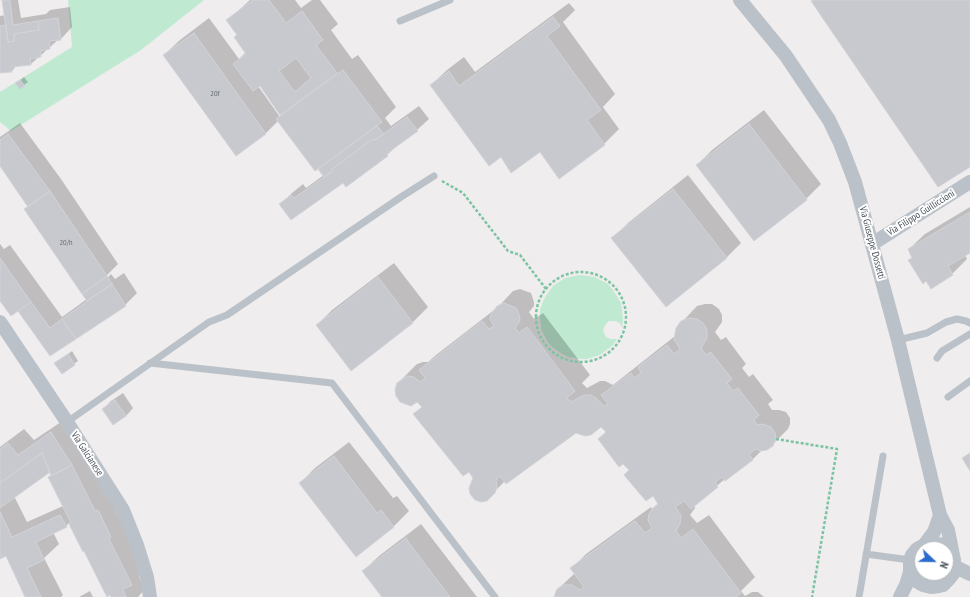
<!DOCTYPE html>
<html>
<head>
<meta charset="utf-8">
<style>
	body { margin:0 }
	#map { position:relative; width:970px; height:597px; overflow:hidden; background:#efeded; font-family:"PT Sans Narrow",sans-serif }
	canvas { display:block }
	.north { position:absolute; left:914px; top:541px; width:40px; height:40px; box-sizing:border-box; background:#fff; border:1px solid #b5b9bc; border-radius:50%; rotate:112deg; font-size:11px; font-weight:700; line-height:16px; text-align:center; color:#475058 }
	.north::after { content:''; display:block; margin:auto; width:14px; height:18px; background:#2a6ccd; clip-path:polygon(50% 0,100% 100%,50% 72%,0 100%) }
</style>
</head>
<body>
<div id="map">
<canvas width="970" height="597"></canvas>
<div class="north">N</div>
</div>
<script>
const ctx = document.querySelector('canvas').getContext('2d');
ctx.lineJoin = 'round';
function paint(path, color) { ctx.fillStyle = color; ctx.fill(path, 'evenodd'); }
const toPath = rows => new Path2D(rows.map(r => 'M' + r).join(''));
function trace(path, color, width, dash) { ctx.strokeStyle = color; ctx.lineWidth = width; ctx.lineCap = dash ? 'butt' : 'round'; ctx.setLineDash(dash || []); ctx.stroke(path); }
function label(font, color, halo, rows, align = 'center') {
  ctx.font = font + ' "PT Sans Narrow",sans-serif'; ctx.lineWidth = 4; ctx.setLineDash([]); ctx.textBaseline = 'middle'; ctx.strokeStyle = halo; ctx.fillStyle = color; for (const [text, x, y, turn = 0] of rows) {
    ctx.save(); ctx.translate(x, y); ctx.rotate((+turn || 0) * Math.PI / 180); ctx.textAlign = isNaN(turn) ? turn : align; if (halo) ctx.strokeText(text, 0, 0); ctx.fillText(text, 0, 0); ctx.restore();
  }
}
const green = toPath([
	[68,0,204,0,141,50,11,131,0,122,0,92,72,47],
	[580,275,595,277,608,284,613,290,621,303,623,318,622,328,620,323,615,321,609,321,605,325,603,331,606,337,610,339,617,339,613,345,600,355,587,359,581,359,568,357,562,354,551,346,547,341,541,329,540,316,540,309,545,297,553,286,565,278]
]);
const shadow = toPath([
	[4,0,18,0,21,18,46,14,50,10,70,7,72,27,61,39,59,39,31,64,16,66,12,71,0,72,0,16,6,15],
	[250,0,295,0,301,8,312,0,320,0,338,24,331,30,352,59,358,55,396,107,385,118,391,126,419,106,429,119,417,130,399,144,387,155,281,204,292,193,303,184,306,188,324,175,279,120,266,133,236,155,164,55,180,40,209,18,239,59,246,52,238,35,227,21],
	[260,85,282,115,280,117,258,86],
	[569,3,575,10,563,22,615,94,603,107,619,129,604,144,540,150,501,156,431,85,447,70,464,57,475,72],
	[24,77,28,82,24,85,17,83],
	[764,110,821,184,806,199,755,239,697,165,712,150],
	[20,123,61,179,118,264,103,279,104,281,111,274,115,279,124,273,137,293,125,305,50,355,18,310,0,299,0,244,4,249,10,245,62,317,87,299,29,206,0,165,0,137],
	[688,175,741,243,726,258,613,238,628,223],
	[970,207,970,252,965,255,967,259,952,274,910,260,913,257,909,249,925,234],
	[394,263,428,307,413,322,351,369,317,325,332,310],
	[520,289,531,293,534,302,534,306,529,312,534,319,543,313,590,375,582,383,587,388,600,381,605,381,613,385,675,336,682,322,697,306,705,304,712,304,719,309,722,315,722,322,715,332,721,340,726,337,728,340,746,364,742,368,749,377,753,374,773,400,768,404,772,410,779,410,786,412,790,418,790,424,788,429,772,445,762,450,753,459,726,480,725,479,695,504,695,508,690,515,697,523,709,515,755,577,741,591,745,596,752,592,758,592,764,597,555,597,558,589,575,573,571,569,586,554,651,507,653,510,659,503,654,495,630,470,602,425,575,432,505,481,486,500,474,477,415,414,423,406,398,383,417,364,423,362,428,362,436,355,498,307,513,291],
	[72,351,78,361,62,372,56,363],
	[123,393,133,408,126,416,103,409,111,401],
	[67,418,146,569,139,576,144,590,138,597,112,597,85,550,83,551,69,523,66,526,53,532,59,544,44,558,63,595,61,597,26,597,6,554,0,558,0,447,24,429,34,440],
	[50,470,63,506,27,522,14,496],
	[349,442,393,498,397,496,409,511,394,526,356,555,300,483,315,468],
	[421,524,477,597,383,597,363,571,379,556],
	[90,591,93,597,79,597]
]);
const building = toPath([
	[2,0,10,0,13,25,38,21,39,30,14,34,14,41,8,42,2,0],
	[253,0,269,0,286,23,302,11,323,40,316,45,337,73,280,115,260,86,253,91,233,64,246,54,234,37,237,35,226,20,253,0],
	[296,58,311,78,295,92,279,71,296,58],
	[813,0,970,0,970,167,938,187,811,1,813,0],
	[553,17,560,26,547,36,601,110,587,120,605,145,559,179,540,152,511,173,501,157,489,166,430,85,449,71,459,86,553,17],
	[58,18,61,40,49,41,50,49,40,51,41,57,30,59,31,65,11,67,12,72,0,73,0,26,6,25,8,42,14,41,14,34,39,30,38,21,58,18],
	[194,33,266,134,236,156,163,55,194,33],
	[343,70,382,122,315,171,276,119,343,70],
	[20,80,25,86,20,89,15,83,20,80],
	[407,117,418,131,386,154,388,156,346,187,343,183,291,220,279,204,291,195,294,198,333,171,332,169,373,139,375,140,407,117],
	[749,124,807,200,754,241,696,165,749,124],
	[377,126,384,134,375,140,373,139,332,169,333,171,324,177,318,169,377,126],
	[8,134,50,191,28,207,0,166,0,140,8,134],
	[673,189,727,258,666,307,611,238,673,189],
	[50,191,107,276,82,294,24,209,50,191],
	[970,212,970,253,948,266,953,275,931,289,926,281,923,284,908,260,912,258,908,249,970,212],
	[0,258,31,302,11,316,0,301,0,258],
	[107,276,112,284,87,301,82,294,107,276],
	[378,277,413,323,351,371,316,325,378,277],
	[112,284,126,306,76,339,62,319,112,284],
	[31,302,50,328,62,319,76,339,50,356,18,311,31,302],
	[504,303,516,308,518,312,520,318,519,322,515,328,519,333,527,327,575,391,567,398,571,402,584,395,590,395,596,398,604,406,608,404,601,395,631,373,634,378,641,373,638,367,667,345,674,354,680,349,674,339,676,328,681,321,689,318,697,319,704,324,707,330,707,338,701,348,706,355,711,352,713,355,732,379,727,383,733,391,738,388,759,415,754,420,757,425,763,424,771,427,775,433,776,439,773,446,767,450,761,451,756,449,749,454,753,460,725,481,722,477,715,482,718,487,691,509,684,501,675,507,681,515,680,524,676,531,681,538,693,529,741,593,736,597,554,597,557,589,563,585,572,585,580,590,584,587,570,568,635,521,645,533,652,528,648,520,649,514,654,507,658,504,653,496,646,501,624,475,629,470,623,464,619,467,598,439,606,432,601,427,591,435,585,436,576,433,506,484,500,476,496,480,497,487,495,493,487,501,481,502,475,500,470,494,469,488,473,478,469,472,463,476,413,414,422,407,417,402,411,406,400,402,396,396,395,390,397,383,407,376,414,377,420,382,425,378,419,370,482,321,489,329,494,326,490,319,491,315,497,306,504,303],
	[68,354,75,365,62,374,54,363,68,354],
	[115,400,126,416,113,425,102,409,115,400],
	[51,432,72,465,51,476,42,453,0,483,0,449,8,443,18,455,51,432],
	[42,453,50,472,0,508,0,483,42,453],
	[970,453,970,471,962,458,970,453],
	[334,456,377,513,381,510,394,527,356,557,299,483,334,456],
	[72,465,95,511,98,510,111,537,109,539,132,585,123,589,126,597,111,597,110,595,107,597,84,551,83,552,69,524,71,523,48,477,72,465],
	[0,512,12,537,60,515,67,527,36,542,44,560,27,568,41,597,25,597,6,556,0,559,0,512],
	[406,538,409,543,450,597,382,597,362,571,406,538]
]);
const path = toPath([
	[442,181,463,193,508,251,520,255,546,289],
	'536 317a45 45 0 1 1 90 0a45 45 0 1 1-90 0Z',
	[776,439,837,449,812,597]
]);
const service = toPath([
	[400,21,450,0],
	[898,340,927,333,946,322,957,319,966,321,970,323],
	[937,358,942,351,970,334],
	[150,363,332,383,495,597],
	[948,397,970,381],
	[67,422,209,322,227,315,401,197,434,176],
	[866,554,910,560],
	[859,597,883,456]
]);
const minor = toPath([
	[740,0,786,56,829,120,840,143,855,182,898,340,940,515,948,530,954,560,953,574,949,579,943,585,939,586,931,587,923,585,916,581,910,572,910,560,912,555,917,549,924,545,934,543,943,545,952,556],
	[872,244,970,182],
	[0,322,67,422,123,510,137,545,147,577,150,597],
	[925,544,934,532,940,515],
	[954,566,970,574],
	[900,597,906,585,910,572]
]);
const numberNames = [
	["20f",215,94],
	["20/h",66,243]
];
const streetNames = [
	["Via Filippo Guilliccioni",921,213,-32],
	["Via Giuseppe Dossetti",872,243,75],
	["Via Galcianese",87,454,57]
];
paint(green, '#bfead1');
paint(shadow, '#0003');
paint(building, '#c7c9cf');
trace(building, '#d1d3d8', 1);
trace(path, '#7ac4a2', 2.5, [3, 2]);
trace(service, '#bac1c8', 7);
trace(minor, '#bac1c8', 14);
label('8px', '#676e76', null, numberNames);
label('10px', '#475058', '#fff', streetNames);
</script>
</body>
</html>
